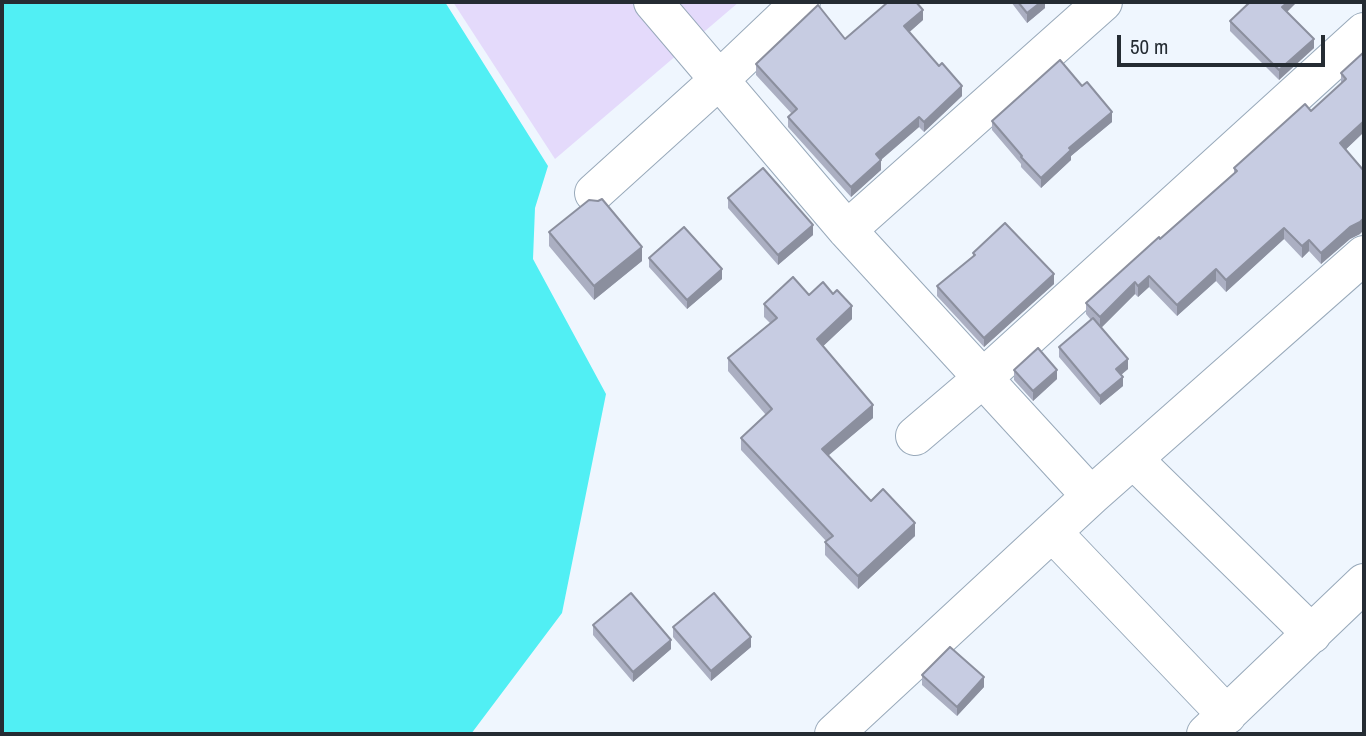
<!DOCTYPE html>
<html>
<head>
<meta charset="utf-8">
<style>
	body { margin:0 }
	#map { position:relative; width:1366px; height:736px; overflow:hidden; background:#eff6fe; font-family:"Archivo Narrow",sans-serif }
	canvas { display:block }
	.frame { position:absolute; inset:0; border:4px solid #252c33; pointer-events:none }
	.scale { position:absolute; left:1117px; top:35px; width:208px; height:32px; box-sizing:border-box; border:4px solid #252c33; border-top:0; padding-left:9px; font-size:21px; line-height:24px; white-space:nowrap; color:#252c33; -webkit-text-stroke:5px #eff6fe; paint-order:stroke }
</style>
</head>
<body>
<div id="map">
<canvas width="1366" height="736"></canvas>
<div class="frame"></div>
<div class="scale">50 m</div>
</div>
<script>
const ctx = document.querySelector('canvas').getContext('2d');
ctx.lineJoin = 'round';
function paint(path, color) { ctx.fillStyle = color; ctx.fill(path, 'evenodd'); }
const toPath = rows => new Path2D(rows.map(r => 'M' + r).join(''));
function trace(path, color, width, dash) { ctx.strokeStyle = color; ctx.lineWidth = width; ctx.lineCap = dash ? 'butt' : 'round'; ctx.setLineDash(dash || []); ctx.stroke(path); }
const green = toPath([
	[453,2,739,2,555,159]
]);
const water = toPath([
	[2,2,445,2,548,166,535,208,533,259,606,394,562,613,471,734,2,734]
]);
const minor = toPath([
	[653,2,847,230,1091,496],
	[594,193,720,79,801,2],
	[847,230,1103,2],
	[915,436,983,378,1364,32],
	[1133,459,1312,634],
	[1052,532,1227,715],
	[834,734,1091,496,1364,255],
	[1206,734,1364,583]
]);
const wall = toPath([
	[1011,2,1045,2,1045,8,1027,23],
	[1287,12,1314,48,1279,80,1230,31,1230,21],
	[923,20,909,32,962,96,924,132,919,127,881,160,881,170,851,197,788,127,788,117,792,114,756,75,756,64,845,39],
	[1364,52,1364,132,1345,150,1360,234,1350,239,1321,264,1309,251,1302,258,1284,239,1226,292,1216,281,1177,316,1149,287,1138,297,1135,294,1101,328,1128,369,1121,375,1123,386,1100,405,1059,357,1059,347,1091,320,1086,314,1086,303,1234,173,1234,168,1311,111,1341,84,1341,73],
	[992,121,1112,122,1071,156,1071,160,1041,188,1021,167,1021,164,992,130],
	[728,198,813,235,778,265,728,208],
	[549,232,642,261,594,300,549,246],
	[973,253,1054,284,984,347,937,296,937,286,973,256],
	[649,258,722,279,687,309,649,267],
	[809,295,852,319,823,346,873,418,828,455,871,501,915,536,858,589,825,555,825,542,826,541,741,450,741,438,766,415,728,371,728,358,770,323,764,317,764,304],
	[1014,370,1057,379,1033,401,1014,380],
	[593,625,671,649,633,682,593,635],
	[673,627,751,647,711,681,673,637],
	[922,675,984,687,957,716,922,685]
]);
const shadedWall = toPath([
	[1041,2,1045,2,1045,8,1027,23,1027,13],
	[1288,2,1297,2,1282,17,1282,7],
	[923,10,923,20,904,37,904,26],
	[1314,39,1314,48,1279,80,1279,70],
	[962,86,962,96,924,132,924,122],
	[1112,112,1112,122,1071,156,1071,160,1041,188,1041,178,1069,148],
	[919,117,919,127,876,164,876,154],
	[1364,121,1364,132,1340,155,1340,143],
	[881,160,881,170,851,197,851,187],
	[1364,218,1364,230,1360,234,1350,239,1321,264,1321,253,1350,227],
	[813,225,813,235,778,265,778,255],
	[1284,228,1284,239,1226,292,1226,280],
	[1309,240,1309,251,1302,258,1302,246],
	[642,247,642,261,594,300,594,286],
	[722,269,722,279,687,309,687,300],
	[1216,269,1216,281,1177,316,1177,305],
	[1054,274,1054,284,984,347,984,338],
	[1149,276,1149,287,1138,297,1138,286],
	[1135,282,1135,294,1100,329,1100,317],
	[852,306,852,319,817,352,817,339],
	[1128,359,1128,369,1116,379,1116,369],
	[1057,370,1057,379,1033,401,1033,391],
	[1123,377,1123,386,1100,405,1100,396],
	[873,405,873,418,822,461,822,449],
	[915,523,915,536,858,589,858,576],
	[751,637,751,647,711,681,711,671],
	[671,640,671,649,633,682,633,672],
	[984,677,984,687,957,716,957,707]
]);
const building = toPath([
	[888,2,916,2,923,10,904,26,939,66,942,63,962,86,924,122,919,117,876,154,881,160,851,187,788,117,797,109,756,64,818,5,845,39,888,2],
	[1018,2,1041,2,1027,13,1018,2],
	[1250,2,1288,2,1282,7,1314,39,1279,70,1230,21,1250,2],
	[1364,52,1364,121,1340,143,1364,171,1364,218,1360,222,1350,227,1321,253,1309,240,1302,246,1284,228,1226,280,1216,269,1177,305,1149,276,1138,286,1135,282,1100,317,1086,303,1159,237,1160,239,1237,171,1234,168,1305,104,1311,111,1346,79,1341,73,1364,52],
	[1060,60,1082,86,1087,82,1112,112,1069,148,1071,150,1041,178,1021,157,1022,156,992,121,1060,60],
	[763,168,813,225,778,255,728,198,763,168],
	[602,199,642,247,594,286,549,232,589,200,598,201,602,199],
	[1005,223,1054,274,984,338,937,286,975,255,973,253,1005,223],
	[684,227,722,269,687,300,649,258,684,227],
	[793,277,809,295,823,282,833,294,837,290,852,306,817,339,873,405,822,449,871,501,883,489,915,523,858,576,825,542,833,536,741,438,772,409,728,358,777,318,764,304,793,277],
	[1093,318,1128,359,1116,369,1123,377,1100,396,1059,347,1093,318],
	[1038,348,1057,370,1033,391,1014,370,1038,348],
	[631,593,671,640,633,672,593,625,631,593],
	[714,593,751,637,711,671,673,627,714,593],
	[950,647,984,677,957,707,922,675,950,647]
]);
paint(green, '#e4dafb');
paint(water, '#51eff4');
trace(minor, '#98a9ba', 40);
trace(minor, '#fff', 38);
paint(wall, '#abafc2');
paint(shadedWall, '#8b8f9e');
paint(building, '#c7cce2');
trace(building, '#8b8f9e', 2);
</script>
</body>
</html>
